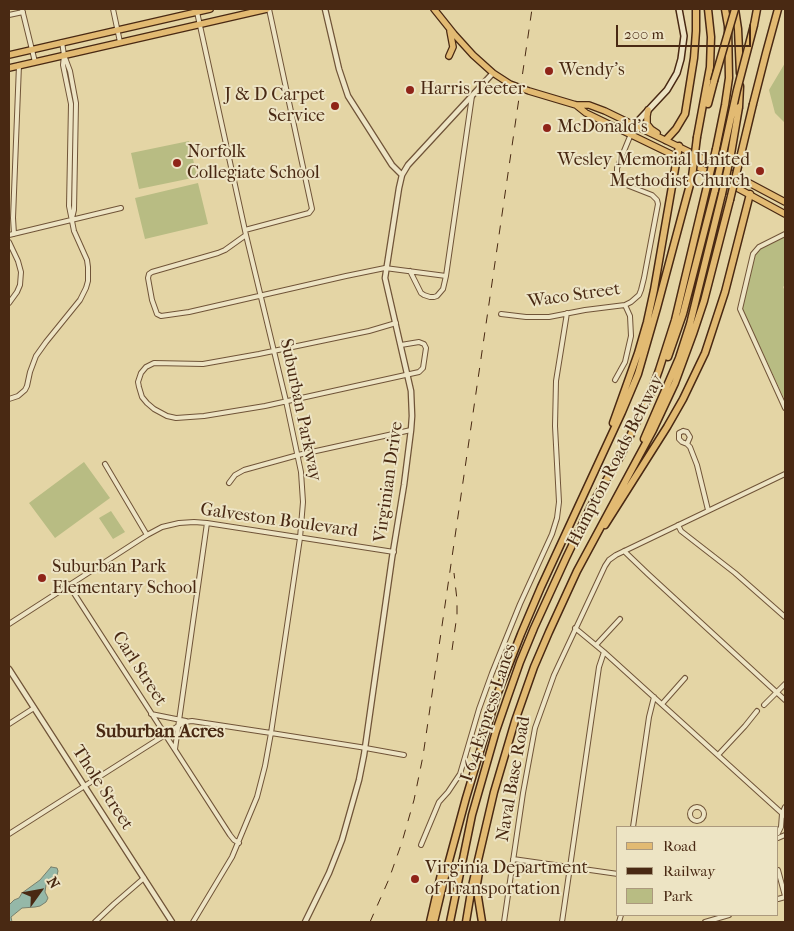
<!DOCTYPE html>
<html>
<head>
<meta charset="utf-8">
<style>
	body { margin:0 }
	#map { position:relative; width:794px; height:931px; overflow:hidden; background:#e4d5a5; font-family:"IM FELL French Canon",serif }
	canvas { display:block }
	.frame { position:absolute; inset:0; border:10px solid #492913; pointer-events:none }
	.legend { position:absolute; left:616px; top:826px; width:162px; height:90px; box-sizing:border-box; background:#ede4c4; border:1px solid #ab997d; margin:0; padding:6px 9px; list-style:none; font-size:15px; color:#492913 }
	.legend li { display:flex; align-items:center; gap:10px; height:25px }
	.legend b { width:25px; border:1px solid #ab997d }
	.north { position:absolute; left:15px; top:866px; width:50px; height:50px; -webkit-text-stroke:4px #ede4c4; paint-order:stroke; rotate:58deg; font-size:14px; font-weight:700; line-height:20px; text-align:center; color:#492913 }
	.north::after { content:''; display:block; margin:auto; width:18px; height:22px; background:#492913; clip-path:polygon(50% 0,100% 100%,50% 72%,0 100%) }
	.scale { position:absolute; left:616px; top:25px; width:135px; height:22px; box-sizing:border-box; border:2px solid #492913; border-top:0; padding-left:6px; font-size:15px; line-height:18px; white-space:nowrap; color:#492913; -webkit-text-stroke:4px #ede4c4; paint-order:stroke }
</style>
</head>
<body>
<div id="map">
<canvas width="794" height="931"></canvas>
<div class="frame"></div>
<ul class="legend">
<li><b style="height:6px;background:#e2ba72"></b>Road</li>
<li><b style="height:6px;background:#492913"></b>Railway</li>
<li><b style="height:14px;background:#b8bc83"></b>Park</li>
</ul>
<div class="north">N</div>
<div class="scale">200 m</div>
</div>
<script>
const ctx = document.querySelector('canvas').getContext('2d');
ctx.lineJoin = 'round';
function paint(path, color) { ctx.fillStyle = color; ctx.fill(path, 'evenodd'); }
const toPath = rows => new Path2D(rows.map(r => 'M' + r).join(''));
function trace(path, color, width, dash) { ctx.strokeStyle = color; ctx.lineWidth = width; ctx.lineCap = dash ? 'butt' : 'round'; ctx.setLineDash(dash || []); ctx.stroke(path); }
function label(font, color, halo, rows, align = 'center') {
  ctx.font = font + ' "IM FELL French Canon",serif'; ctx.lineWidth = 4; ctx.setLineDash([]); ctx.textBaseline = 'middle'; ctx.strokeStyle = halo; ctx.fillStyle = color; for (const [text, x, y, turn = 0] of rows) {
    ctx.save(); ctx.translate(x, y); ctx.rotate((+turn || 0) * Math.PI / 180); ctx.textAlign = isNaN(turn) ? turn : align; if (halo) ctx.strokeText(text, 0, 0); ctx.fillText(text, 0, 0); ctx.restore();
  }
}
const green = toPath([
	[785,63,785,123,775,113,769,90],
	[189,141,197,177,139,189,131,153],
	[198,183,208,224,145,239,135,198],
	[785,237,785,285,783,287,785,291,785,400,742,309,756,253,762,248],
	[84,462,110,498,55,538,29,503],
	[111,511,125,532,113,539,99,518]
]);
const water = toPath([
	[51,867,57,868,58,871,57,875,46,885,45,892,48,898,46,902,40,906,35,907,22,908,11,917,12,922,9,922,9,905,14,900,19,898,22,893,40,880,51,867]
]);
const minor = toPath([
	[22,9,35,62],
	[113,9,120,42],
	[9,15,23,12],
	[62,42,64,55,70,71,76,103,74,210,72,218],
	[245,230,309,213,312,209,269,9],
	[14,234,13,218,19,65],
	[785,234,759,247,753,254,740,309,785,408],
	[9,235,121,208],
	[246,235,225,250,218,253,152,272,149,274,148,278,152,300,157,314,161,316,189,312,346,276,385,268,446,276],
	[9,242,18,261,21,272,20,285,17,292,9,303],
	[410,271,421,293,424,295,430,297,434,297,437,296,443,289,446,276,472,96],
	[501,314,526,317,549,317,585,310,625,305,631,302,639,295,641,290,644,278,658,204,657,200,652,195,624,184,617,177,617,168,631,134],
	[396,323,369,331,259,354,203,364,154,363,146,367,141,373,138,382,139,387,142,397,147,403,154,409,167,416,176,418,204,416,265,406,419,372,423,368,426,348,424,344,419,342,401,345],
	[615,380,625,362,631,336,630,316,625,305],
	[9,399,18,396,25,390,27,386,30,372,36,356,46,342,80,300,86,288,88,281,88,267,87,260,74,231,69,206,71,104,63,65,64,55],
	[683,431,687,432,690,437,687,444,682,442,679,439,679,433,683,431],
	[687,444,690,447,697,465,708,510],
	[105,464,147,535],
	[229,483,235,475,244,470,298,455,411,430],
	[678,525,681,531,735,573,785,617],
	[624,551,648,574,785,700],
	[68,584,230,835,234,840,239,843],
	[9,624,147,535,162,527,179,523,194,522,207,523,394,552],
	[575,628,604,652,785,816],
	[596,645,620,619],
	[662,704,685,678],
	[764,705,785,684],
	[151,714,186,721],
	[9,724,34,708],
	[175,749,207,523],
	[718,755,745,726,757,711],
	'690 814a7 7 0 1 1 14 0a7 7 0 1 1-14 0Z',
	[633,827,649,717,654,697],
	[778,833,781,827,782,814,785,807],
	[9,834,165,735,181,724,185,722,192,721,271,733,360,747,404,755],
	[778,838,785,835],
	[421,845,439,802,448,792,460,774,479,709,492,673,520,604,552,534,557,518,559,502,555,426,556,381,567,313],
	[513,859,618,874],
	[778,870,785,896],
	[778,899,785,897],
	[95,922,114,904,144,878],
	[193,922,232,857,257,797,265,766,271,733,291,599,300,538,303,502,301,472,286,401,246,235,197,12],
	[504,922,523,793,535,728,554,675,605,566,609,560,616,555,785,474],
	[562,922,599,667,604,652],
	[619,922,621,915],
	[705,922,729,915]
]);
const tertiary = toPath([
	[325,9,339,69,348,96,392,165,402,175],
	[9,669,172,922],
	[305,922,329,873,342,840,359,780,364,755,392,558,404,485,411,430,412,416,411,391,385,278,399,188,402,175,408,165,493,73]
]);
const secondary = toPath([
	[631,134,639,120,667,90,677,73,681,59,684,36,679,9]
]);
const primary = toPath([
	[434,9,454,34,473,55,493,73,510,84,529,91,576,105,589,105,605,111,708,161,785,202],
	[9,55,210,9],
	[449,56,453,47,450,31],
	[9,68,267,9],
	[576,105,586,113,706,171,785,214],
	[648,110,647,116,647,124,651,129,657,133]
]);
const motorway = toPath([
	[735,9,738,29,740,73],
	[754,25,757,9],
	[708,104,714,81],
	[753,104,766,53,778,9],
	[739,107,740,86],
	[697,137,710,67,711,37,708,9],
	[666,140,676,129,685,114,694,58,696,31,696,9],
	[716,149,725,105,729,78,728,26,725,9],
	[668,357,683,314,715,190],
	[613,423,638,353,647,322,654,290,679,146],
	[644,439,679,358,690,324,722,194],
	[605,525,667,427,683,399,705,353,725,292,750,194],
	[479,872,477,884,478,897,482,922],
	[430,922,442,870],
	[434,922,446,872,466,798,497,695,521,634,541,587,622,412,638,374,657,308,692,177],
	[450,922,472,815,496,731,507,699,520,662,534,628,566,558,591,506,620,457,651,392,659,370,675,320,707,186],
	[466,922,472,886,494,792,515,721,534,667,549,632,577,571,653,430,675,383,693,334,704,301,730,200]
]);
const rail = toPath([
	[452,650,457,615,457,600,454,573],
	[370,922,389,879,402,842,414,800,423,756,532,9]
]);
const motorwayBridge = toPath([
	[714,81,735,9],
	[692,177,697,137],
	[707,186,716,149],
	[715,190,737,90,754,25],
	[722,194,731,154,739,107],
	[730,200,753,104]
]);
const markers = [
	[549,71,5,"#8f2418"],
	[410,90,5,"#8f2418"],
	[335,106,5,"#8f2418"],
	[547,128,5,"#8f2418"],
	[177,163,5,"#8f2418"],
	[760,171,5,"#8f2418"],
	[42,578,5,"#8f2418"],
	[415,879,5,"#8f2418"]
];
const poiNames = [
	["Wendy's",559,71],
	["Harris Teeter",420,90],
	["J & D Carpet",325,96,"right"],
	["Service",325,117,"right"],
	["McDonald's",557,128],
	["Norfolk",187,153],
	["Collegiate School",187,174],
	["Wesley Memorial United",750,161,"right"],
	["Methodist Church",750,182,"right"],
	["Suburban Park",52,568],
	["Elementary School",52,589],
	["Virginia Department",425,869],
	["of Transportation",425,890]
];
const streetNames = [
	["Waco Street",574,296,-8],
	["Suburban Parkway",300,410,78],
	["Hampton Roads Beltway",616,461,-63],
	["Virginian Drive",389,482,-82],
	["Galveston Boulevard",279,521,8],
	["Carl Street",139,669,57],
	["I 64 Express Lanes",489,713,-72],
	["Naval Base Road",514,779,-80],
	["Thole Street",102,788,57]
];
const neighbourhoodNames = [
	["Suburban Acres",160,732]
];
paint(green, '#b8bc83');
paint(water, '#95b8a8');
trace(water, '#777f6c', 1);
trace(minor, '#705438', 6);
trace(tertiary, '#705438', 7);
trace(secondary, '#492913', 8);
trace(primary, '#492913', 8);
trace(motorway, '#492913', 9);
trace(minor, '#ede4c4', 4);
trace(tertiary, '#ede4c4', 4.5);
trace(secondary, '#ede4c4', 5);
trace(primary, '#e2ba72', 5.5);
trace(motorway, '#e2ba72', 6);
trace(rail, '#492913', 1, [9, 9]);
trace(motorwayBridge, '#492913', 9, []);
trace(motorwayBridge, '#e2ba72', 6);
for (const [x, y, r, color] of markers) { const dot = new Path2D(); dot.arc(x, y, r, 0, 2 * Math.PI); ctx.fillStyle = color; ctx.fill(dot); trace(dot, '#ede4c4', 2); }
label('18px', '#492913', '#ede4c4', poiNames, 'left');
label('18px', '#492913', '#ede4c4', streetNames);
label('bold 19px', '#492913', '#ede4c4', neighbourhoodNames);
</script>
</body>
</html>
